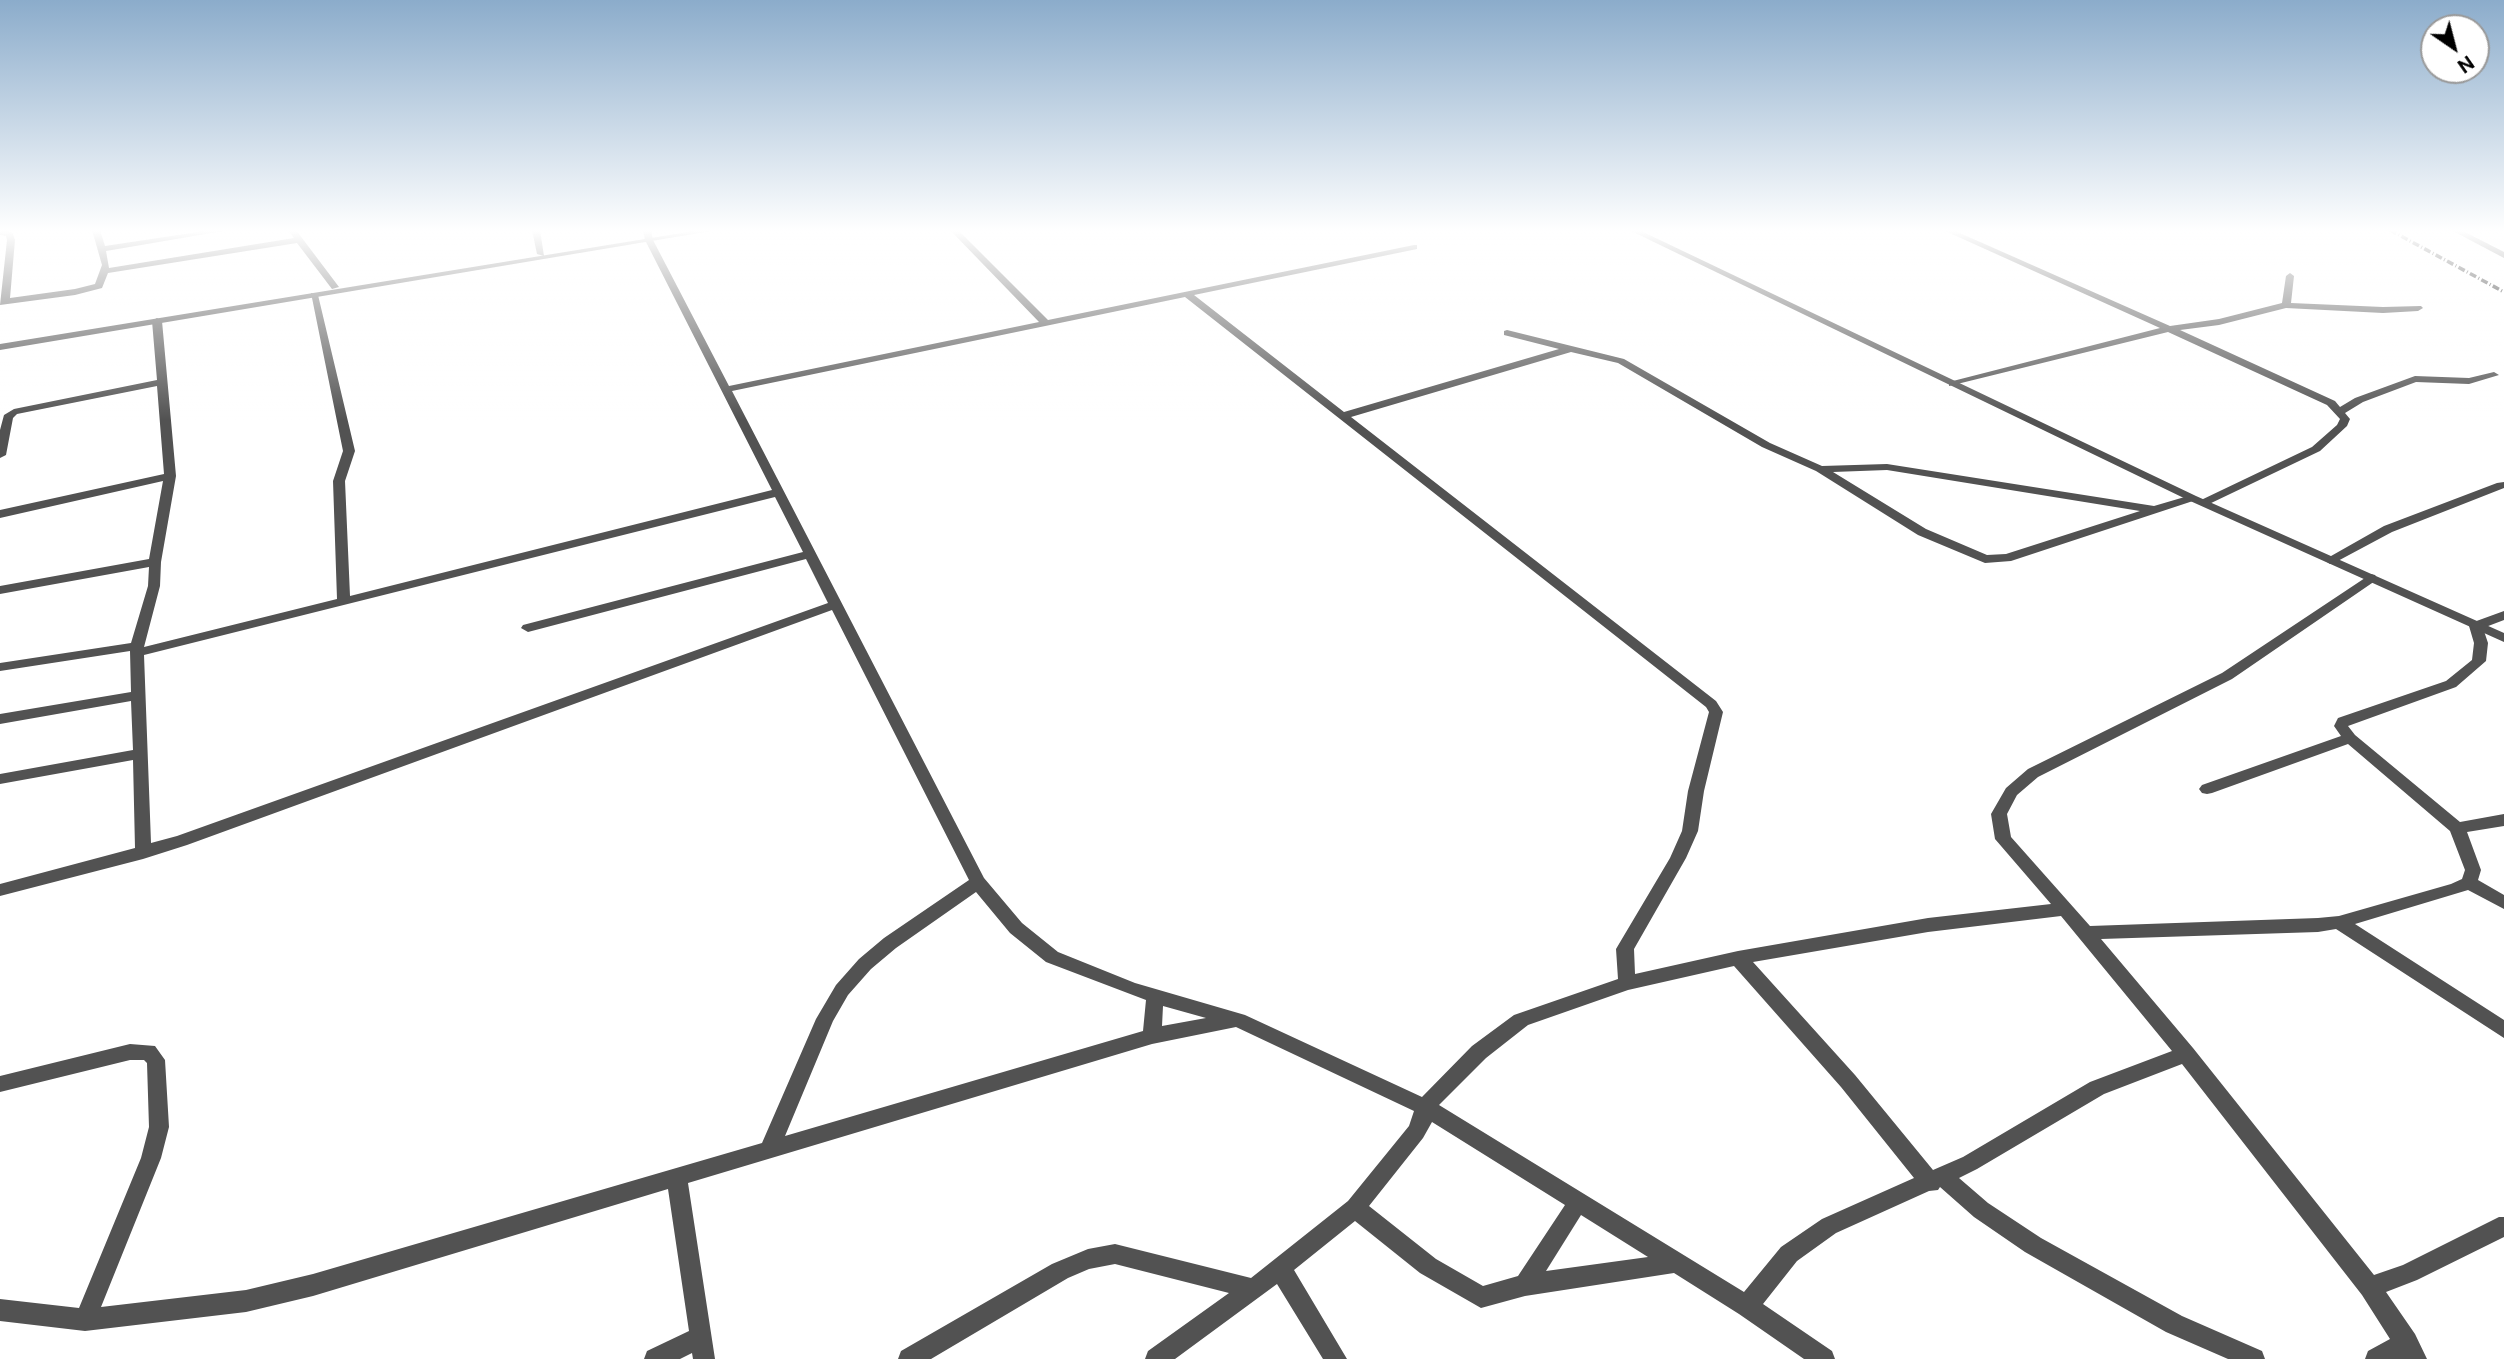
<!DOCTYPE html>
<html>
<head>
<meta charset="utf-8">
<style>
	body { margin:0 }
	#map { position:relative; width:2504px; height:1359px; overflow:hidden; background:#fff; font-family:"Public Sans",sans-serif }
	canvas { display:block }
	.north { position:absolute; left:2420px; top:14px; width:70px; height:70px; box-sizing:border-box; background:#fff; border:2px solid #999; border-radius:50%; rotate:145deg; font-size:19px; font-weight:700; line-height:28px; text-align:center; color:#000 }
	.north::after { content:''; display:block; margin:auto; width:24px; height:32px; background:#000; clip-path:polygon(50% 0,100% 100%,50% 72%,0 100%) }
</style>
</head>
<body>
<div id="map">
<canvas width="2504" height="1359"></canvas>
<div class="north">N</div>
</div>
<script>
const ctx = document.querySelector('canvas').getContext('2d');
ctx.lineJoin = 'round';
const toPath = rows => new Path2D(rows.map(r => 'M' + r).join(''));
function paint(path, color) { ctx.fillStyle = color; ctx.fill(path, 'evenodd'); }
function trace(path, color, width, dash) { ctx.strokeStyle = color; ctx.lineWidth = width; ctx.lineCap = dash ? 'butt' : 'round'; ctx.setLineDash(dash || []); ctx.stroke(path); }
const minor = toPath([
	[92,230,100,230,105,246,211,230,229,230,106,251,109,268,294,238,288,230,296,230,339,287,332,289,297,243,108,273,102,288,75,295,0,305,7,240,6,236,0,235,0,231,12,232,15,240,10,298,75,289,95,284,102,265,92,230],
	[532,230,540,230,544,256,537,254,532,230],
	[643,230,651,230,653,240,729,386,1039,322,950,230,958,230,1048,320,1414,245,1417,245,1417,249,1194,295,1344,412,1559,349,1504,335,1504,331,1507,330,1624,359,1770,443,1822,466,1887,464,2154,506,2188,496,2196,496,2196,500,2011,561,1985,563,1918,535,1816,471,1762,447,1618,363,1571,352,1351,417,1716,701,1723,712,1704,791,1698,831,1686,858,1634,949,1635,974,1738,951,1928,918,2051,904,1995,839,1991,814,2006,788,2028,769,2222,673,2371,574,2375,575,2377,578,2375,581,2232,679,2038,777,2017,795,2007,814,2011,837,2090,926,2318,918,2339,916,2451,884,2462,879,2465,870,2450,831,2348,744,2212,793,2207,794,2202,793,2199,789,2202,785,2341,736,2334,726,2338,718,2446,681,2472,660,2474,643,2469,626,2471,623,2504,611,2504,620,2483,628,2488,643,2486,661,2456,687,2348,726,2355,735,2460,822,2504,814,2504,826,2467,832,2481,870,2478,880,2504,895,2504,909,2468,890,2355,924,2504,1020,2504,1038,2336,929,2318,932,2101,939,2193,1048,2374,1275,2403,1265,2499,1217,2504,1217,2504,1237,2417,1280,2386,1292,2415,1334,2427,1359,2365,1359,2368,1351,2390,1339,2362,1295,2182,1064,2104,1094,1977,1169,1959,1178,1988,1203,2041,1238,2182,1316,2262,1351,2265,1359,2228,1359,2166,1332,2025,1252,1974,1217,1940,1187,1938,1190,1929,1191,1836,1233,1797,1261,1763,1304,1832,1351,1835,1359,1804,1359,1739,1314,1674,1273,1525,1296,1481,1308,1420,1273,1355,1221,1294,1270,1347,1359,1323,1359,1277,1284,1175,1359,1145,1359,1148,1351,1229,1293,1115,1264,1089,1269,1068,1278,931,1359,898,1359,901,1351,1052,1264,1088,1249,1115,1244,1251,1278,1348,1201,1409,1126,1414,1111,1236,1027,1152,1044,688,1183,715,1359,693,1359,692,1353,680,1359,644,1359,647,1351,689,1331,668,1189,313,1296,246,1312,85,1331,0,1321,0,1299,79,1308,141,1158,149,1127,147,1063,144,1060,130,1060,0,1092,0,1076,130,1044,155,1046,165,1060,169,1127,161,1158,101,1307,246,1290,313,1274,762,1143,816,1019,836,985,859,959,884,938,969,880,832,610,187,845,143,859,0,896,0,884,135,848,133,760,0,784,0,774,133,750,131,701,0,724,0,714,131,692,130,651,0,671,0,663,131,643,148,586,149,567,0,594,0,586,149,559,163,481,0,518,0,510,164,474,157,386,17,414,13,418,6,455,0,458,0,430,4,415,14,409,157,380,152,321,157,318,162,321,176,476,161,562,160,586,144,647,337,599,333,481,343,451,311,293,318,295,355,451,345,481,350,596,772,490,645,240,643,230],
	[1185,297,1706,707,1709,712,1688,791,1682,831,1670,858,1616,949,1618,979,1514,1015,1472,1046,1422,1097,1245,1015,1135,983,1058,952,1022,923,984,878,732,391,1185,297],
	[1887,470,2140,511,2006,554,1987,555,1926,529,1833,472,1887,470],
	[775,497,803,552,523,625,521,628,528,632,806,559,828,603,177,836,151,843,144,655,775,497],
	[976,892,1010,933,1046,962,1146,1000,1143,1031,785,1136,833,1021,848,995,871,969,896,948,976,892],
	[2061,916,2172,1051,2090,1082,1963,1157,1933,1170,1855,1075,1753,962,1928,932,2061,916],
	[1734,966,1841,1087,1914,1178,1822,1219,1781,1247,1744,1292,1439,1105,1486,1058,1528,1025,1628,990,1734,966],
	[1163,1006,1206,1018,1162,1026,1163,1006],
	[1432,1122,1565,1205,1518,1276,1483,1286,1436,1259,1369,1206,1423,1138,1432,1122],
	[1581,1215,1648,1257,1546,1271,1581,1215],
	[1943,230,1953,230,2170,326,2219,319,2282,303,2286,276,2290,273,2294,276,2291,303,2383,307,2421,306,2423,308,2418,311,2383,313,2286,308,2219,325,2180,330,2335,401,2340,407,2355,398,2415,376,2469,378,2494,372,2499,375,2469,384,2416,382,2363,402,2345,413,2350,419,2347,426,2320,451,2207,505,2199,505,2199,501,2312,447,2337,425,2340,419,2327,405,2168,332,1949,386,1949,382,2160,328,1943,230],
	[2451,230,2461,230,2504,252,2504,258,2451,230],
	[2504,482,2504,488,2392,532,2334,563,2330,564,2324,560,2384,526,2497,483,2504,482]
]);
const tertiary = toPath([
	[700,230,717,230,0,350,0,344,700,230],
	[1629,230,1639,230,2196,496,2504,633,2504,642,2188,500,1629,230]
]);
const rail = toPath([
	[2390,230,2504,292]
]);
paint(minor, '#525252');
paint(tertiary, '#525252');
trace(rail, '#000', 3.5, [7, 2.5, 1, 2.5]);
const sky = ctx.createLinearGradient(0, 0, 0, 420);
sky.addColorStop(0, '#8baccb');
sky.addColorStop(0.55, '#fff');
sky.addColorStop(1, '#ffffff00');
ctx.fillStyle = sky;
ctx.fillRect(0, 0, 2504, 420);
</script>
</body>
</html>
